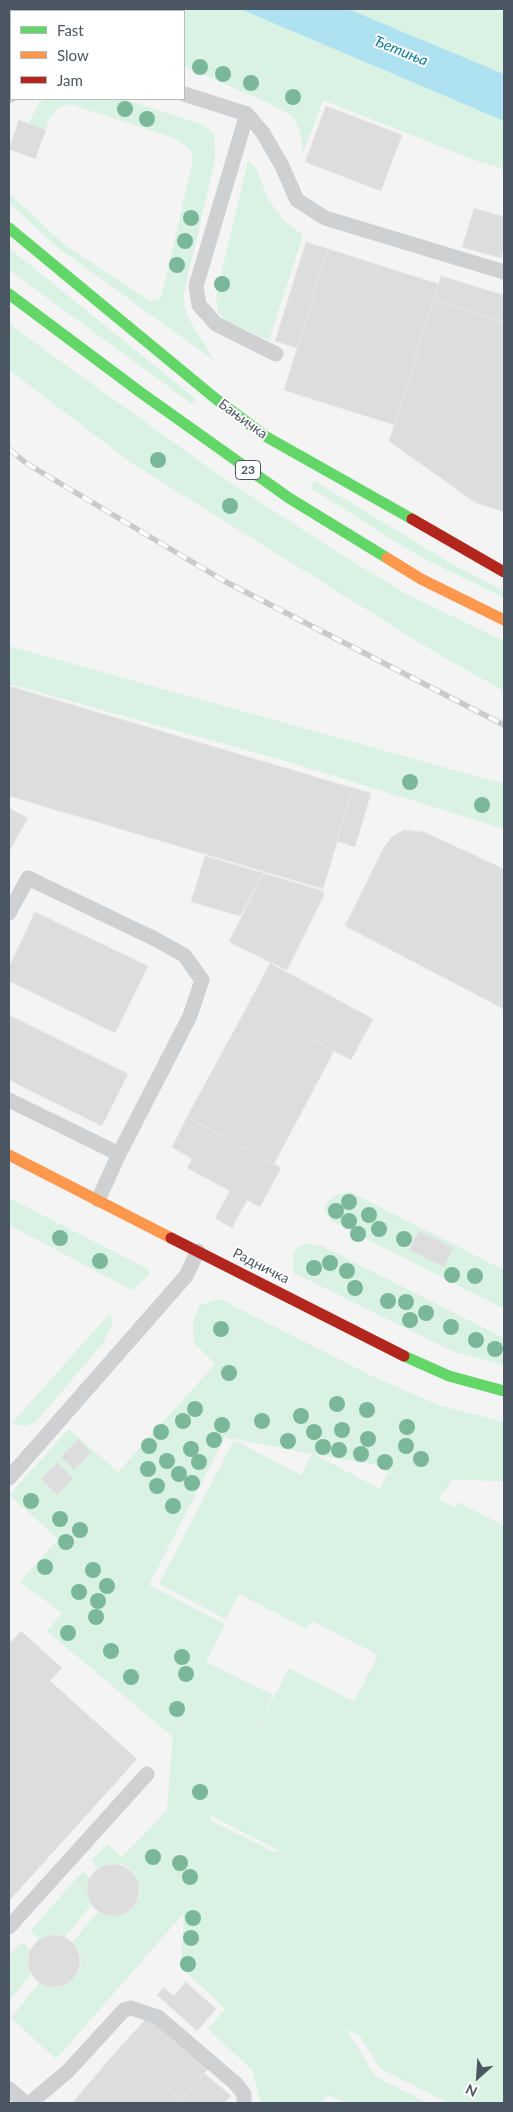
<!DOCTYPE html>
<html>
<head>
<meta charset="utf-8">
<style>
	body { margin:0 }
	#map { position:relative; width:513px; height:2112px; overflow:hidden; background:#f4f4f4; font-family:Lato,sans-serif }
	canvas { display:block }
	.frame { position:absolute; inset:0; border:10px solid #4a5661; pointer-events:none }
	.legend { position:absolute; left:10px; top:10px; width:175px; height:90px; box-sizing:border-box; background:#fff; border:1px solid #b7bbc0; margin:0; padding:6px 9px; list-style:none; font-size:15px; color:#4a5661 }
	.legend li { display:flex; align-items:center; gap:10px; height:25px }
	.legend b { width:25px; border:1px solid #b7bbc0 }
	.north { position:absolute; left:453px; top:2052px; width:50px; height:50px; -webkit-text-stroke:4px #fff; paint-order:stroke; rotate:206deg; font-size:14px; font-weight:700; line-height:20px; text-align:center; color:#4a5661 }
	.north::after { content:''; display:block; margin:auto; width:18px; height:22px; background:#4a5661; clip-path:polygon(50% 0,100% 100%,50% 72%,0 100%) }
</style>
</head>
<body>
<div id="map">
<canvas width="513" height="2112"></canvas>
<div class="frame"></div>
<ul class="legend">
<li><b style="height:6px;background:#63d668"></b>Fast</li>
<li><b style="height:6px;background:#ff974d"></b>Slow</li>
<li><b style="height:6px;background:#b3261e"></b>Jam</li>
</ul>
<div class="north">N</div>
</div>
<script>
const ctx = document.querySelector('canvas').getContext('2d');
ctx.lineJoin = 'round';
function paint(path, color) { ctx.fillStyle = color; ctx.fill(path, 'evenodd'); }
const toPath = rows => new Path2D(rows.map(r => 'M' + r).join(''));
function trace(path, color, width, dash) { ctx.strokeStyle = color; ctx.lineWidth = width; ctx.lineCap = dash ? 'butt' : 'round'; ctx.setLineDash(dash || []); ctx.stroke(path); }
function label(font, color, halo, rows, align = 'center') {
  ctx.font = font + ' Lato,sans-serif'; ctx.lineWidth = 4; ctx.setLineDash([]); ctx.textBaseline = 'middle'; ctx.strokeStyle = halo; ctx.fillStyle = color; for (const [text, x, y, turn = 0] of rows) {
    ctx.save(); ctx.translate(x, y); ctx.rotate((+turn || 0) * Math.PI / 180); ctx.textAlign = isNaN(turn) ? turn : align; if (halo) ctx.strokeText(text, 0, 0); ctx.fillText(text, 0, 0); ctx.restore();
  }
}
const green = toPath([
	[96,9,240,9,504,121,504,169,477,161,323,100,303,153,300,131,292,116,266,102,184,66,184,11,101,11],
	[348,9,493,9,504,12,504,74],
	[45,99,123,99,201,124,214,133,215,161,183,296,187,316,215,361,58,248,9,203,9,193,66,246,150,301,161,298,193,160,191,150,175,138,69,104,57,109,48,121,46,130,28,124,39,103],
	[248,160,257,170,267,197,283,220,303,235,269,340,228,322,218,312,216,296],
	[9,248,196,399,192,404,9,270],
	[9,324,216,473,326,545,406,594,504,641,504,691,441,656,133,464,9,370],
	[315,481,450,563,504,591,504,598,423,558,386,536,310,487],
	[9,646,504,784,504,829,286,761,9,684],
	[350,1192,504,1270,504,1309,332,1221,324,1211,328,1201,337,1194],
	[9,1198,150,1270,148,1276,132,1290,9,1225],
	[306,1243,322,1246,504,1338,504,1365,452,1351,294,1273,293,1255,298,1247],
	[220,1299,376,1378,441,1406,504,1422,504,1481,452,1480,439,1499,455,1508,458,1502,504,1526,504,2103,448,2103,381,2069,360,2036,346,2029,376,2077,428,2103,345,2103,327,2094,323,2103,261,2103,252,2070,208,2029,225,2009,181,1967,184,1913,56,2059,11,2018,39,1983,55,1987,63,1986,76,1976,80,1968,81,1958,79,1950,73,1942,98,1911,106,1915,122,1915,135,1905,139,1897,140,1888,132,1871,125,1865,116,1864,107,1864,98,1868,91,1861,107,1844,122,1857,167,1810,173,1737,47,1631,62,1613,20,1582,58,1539,9,1495,69,1429,118,1472,215,1364,194,1343,193,1321,200,1305],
	[225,1437,312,1454,301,1475,234,1440,159,1584,226,1619,239,1594,307,1629,312,1621,378,1655,354,1702,289,1668,254,1735,273,1695,206,1662,225,1624,149,1585],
	[314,1454,375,1465,432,1496,388,1473,380,1489],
	[212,1816,277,1850,276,1853,210,1820],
	[110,1313,113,1322,103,1343,36,1422,24,1426,12,1423],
	[83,1871,90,1878,87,1890,91,1905,65,1937,57,1934,39,1939,30,1931],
	[22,1942,30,1949,27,1961,31,1974,9,2001,9,1956]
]);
const water = toPath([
	[240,9,348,9,504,74,504,121]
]);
const building = toPath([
	[326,106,402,135,381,191,305,162,326,106],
	[19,120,46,130,35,159,9,149,19,120],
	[474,208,504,217,504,246,501,258,462,247,474,208],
	[306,242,328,249,297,348,275,341,306,242],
	[328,249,439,284,394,425,284,390,328,249],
	[441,276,504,295,504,322,434,300,441,276],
	[434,300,504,322,504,512,476,503,389,441,434,300],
	[9,686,353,788,323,889,9,796,9,686],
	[353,788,371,793,355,847,337,841,353,788],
	[9,808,28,818,9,852,9,808],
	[404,830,424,832,504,869,504,1009,345,926,384,847,393,836,404,830],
	[205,856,263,873,240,916,191,902,205,856],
	[263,873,323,891,324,895,287,970,229,942,263,873],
	[35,912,148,966,115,1033,9,981,9,967,35,912],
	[270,963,373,1019,351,1060,248,1005,270,963],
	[248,1005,334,1051,274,1164,187,1117,248,1005],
	[9,1015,128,1074,102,1126,9,1080,9,1015],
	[187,1117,281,1168,260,1207,247,1200,232,1228,215,1218,230,1191,187,1168,192,1159,172,1147,187,1117],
	[419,1231,453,1248,444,1267,409,1250,419,1231],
	[78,1439,91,1452,74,1470,61,1457,78,1439],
	[57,1463,73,1478,57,1495,41,1479,57,1463],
	[21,1631,62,1668,50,1681,137,1759,9,1901,9,1644,21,1631],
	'87 1890a26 26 0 1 1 52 0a26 26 0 1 1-52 0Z',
	'28 1961a26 26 0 1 1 52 0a26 26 0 1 1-52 0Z',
	[186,1982,216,2009,197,2031,157,1995,164,1987,174,1996,186,1982],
	[148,2017,208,2069,181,2100,120,2047,148,2017],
	[120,2047,181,2100,204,2073,231,2096,225,2103,72,2103,120,2047]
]);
const lane = toPath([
	[32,9,36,11],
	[184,94,247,114,263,133,282,166,297,200,325,218,504,272],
	[9,96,11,89],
	[247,114,196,286,199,305,216,324,276,354],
	[9,913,28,878,153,938,184,955,202,980,190,1016,119,1154],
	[9,1100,119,1154,98,1200],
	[9,1478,186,1276,198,1251],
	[9,1927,147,1774],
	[9,2089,25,2103],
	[30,2103,68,2071,124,2010,131,2008,158,2017,235,2083,244,2094,244,2103]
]);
const fast = toPath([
	[9,228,216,399,265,436,412,519],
	[9,294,140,392,289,498,387,558],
	[404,1356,449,1376,504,1391]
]);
const slow = toPath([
	[387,558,421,579,504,620],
	[9,1155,171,1238]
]);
const jam = toPath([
	[412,519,504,572],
	[171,1238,404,1356]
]);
const rail = toPath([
	[9,449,26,463,226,582,504,725]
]);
const trees = [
	[200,67],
	[223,74],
	[251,83],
	[293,97],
	[125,109],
	[147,119],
	[191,218],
	[185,241],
	[177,265],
	[222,284],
	[158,460],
	[230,506],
	[410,782],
	[482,805],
	[349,1202],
	[336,1211],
	[369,1215],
	[349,1221],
	[379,1229],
	[358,1234],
	[60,1238],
	[404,1239],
	[100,1261],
	[330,1263],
	[314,1268],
	[347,1271],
	[452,1275],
	[475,1276],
	[355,1288],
	[388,1301],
	[406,1302],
	[426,1313],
	[410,1320],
	[451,1327],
	[221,1329],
	[476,1340],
	[495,1349],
	[229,1373],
	[337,1404],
	[195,1409],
	[367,1410],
	[301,1416],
	[183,1421],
	[262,1421],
	[222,1425],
	[407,1427],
	[342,1430],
	[161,1432],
	[314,1432],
	[368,1439],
	[214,1440],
	[288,1441],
	[149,1446],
	[406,1446],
	[323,1447],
	[191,1449],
	[339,1450],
	[361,1454],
	[421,1459],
	[167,1461],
	[199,1462],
	[385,1462],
	[148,1469],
	[179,1474],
	[192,1483],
	[157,1486],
	[31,1501],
	[173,1506],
	[60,1519],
	[80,1530],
	[66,1542],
	[45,1567],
	[93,1570],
	[107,1586],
	[79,1592],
	[98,1601],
	[96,1617],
	[68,1633],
	[111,1651],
	[182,1657],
	[186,1674],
	[131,1677],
	[177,1709],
	[200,1792],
	[153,1857],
	[180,1863],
	[190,1877],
	[193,1918],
	[191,1938],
	[188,1964]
];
const shields = [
	[248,470,25]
];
const shieldNames = [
	["23",248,470]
];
const streetNames = [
	["Бањичка",243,419,36],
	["Радничка",261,1266,27]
];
const waterNames = [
	["Ђетиња",401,51,22]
];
paint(green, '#d9f2e3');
paint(water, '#aee2f0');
paint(building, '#ddddde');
trace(building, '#e5e6e7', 1);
trace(lane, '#ced0d2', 15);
trace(fast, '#63d668', 11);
trace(slow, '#ff974d', 11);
trace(jam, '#b3261e', 11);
trace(rail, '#c9cacc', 5.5);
trace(rail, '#fff', 4, [11]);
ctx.fillStyle = '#7ab899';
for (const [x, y] of trees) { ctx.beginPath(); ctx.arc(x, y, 8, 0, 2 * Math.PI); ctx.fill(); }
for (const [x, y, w] of shields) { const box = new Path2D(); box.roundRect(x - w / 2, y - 9.5, w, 19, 4); ctx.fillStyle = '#fff'; ctx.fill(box); trace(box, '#4a5661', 1); }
label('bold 12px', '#4a5661', null, shieldNames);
label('14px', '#4a5661', '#fff', streetNames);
label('italic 15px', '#0c7c9b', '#fff', waterNames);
</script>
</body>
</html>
